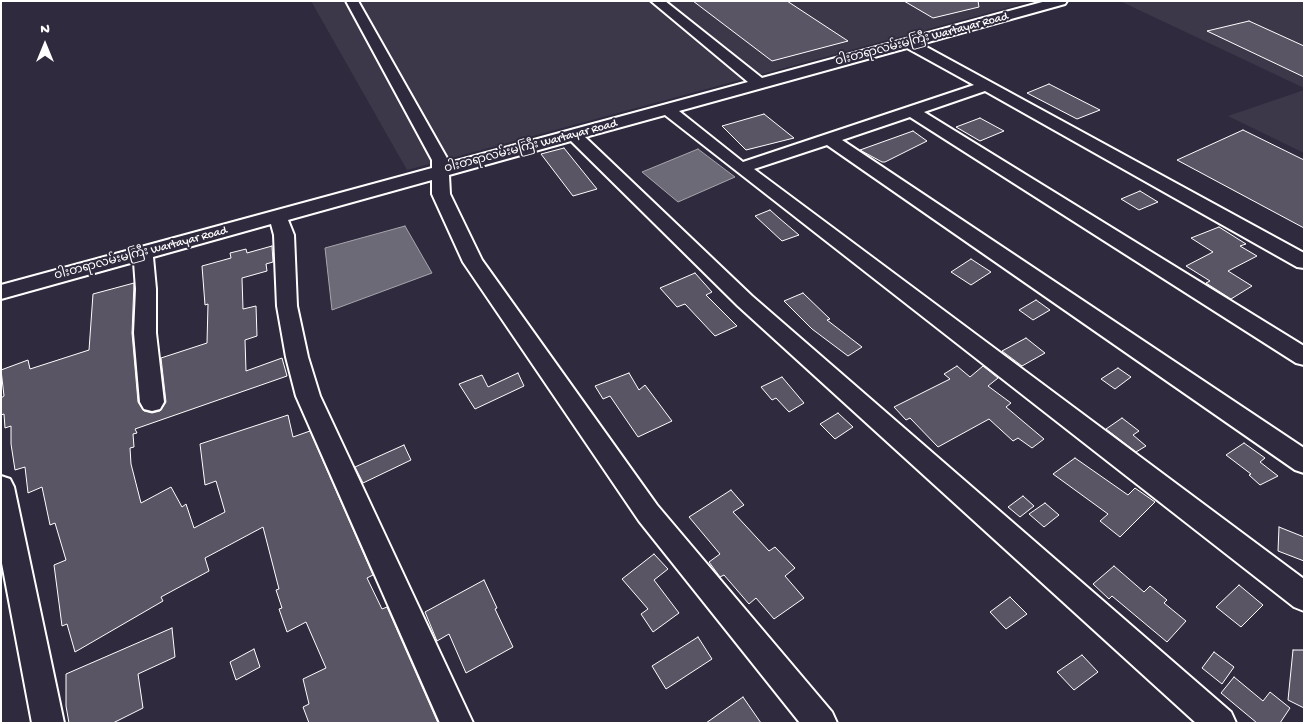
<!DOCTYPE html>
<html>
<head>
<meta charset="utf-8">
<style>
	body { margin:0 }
	#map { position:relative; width:1305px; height:724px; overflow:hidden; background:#2f2a3d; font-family:"Gochi Hand",sans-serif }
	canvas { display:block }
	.frame { position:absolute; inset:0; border:2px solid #fff; pointer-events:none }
	.north { position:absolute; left:20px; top:20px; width:50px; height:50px; -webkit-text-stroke:4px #2f2a3d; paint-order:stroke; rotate:0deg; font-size:14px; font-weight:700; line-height:20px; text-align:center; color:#fff }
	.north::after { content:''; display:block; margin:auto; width:18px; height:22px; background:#fff; clip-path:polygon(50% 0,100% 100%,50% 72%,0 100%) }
</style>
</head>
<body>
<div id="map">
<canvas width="1305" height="724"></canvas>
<div class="frame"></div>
<div class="north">N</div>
</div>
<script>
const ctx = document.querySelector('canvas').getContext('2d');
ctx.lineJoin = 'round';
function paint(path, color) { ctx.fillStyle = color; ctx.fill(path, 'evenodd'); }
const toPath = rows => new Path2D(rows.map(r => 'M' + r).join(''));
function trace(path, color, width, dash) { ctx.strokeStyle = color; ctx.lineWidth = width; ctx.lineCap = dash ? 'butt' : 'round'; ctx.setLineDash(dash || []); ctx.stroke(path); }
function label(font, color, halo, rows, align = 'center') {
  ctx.font = font + ' "Gochi Hand","Noto Sans Myanmar",sans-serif'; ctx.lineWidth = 4; ctx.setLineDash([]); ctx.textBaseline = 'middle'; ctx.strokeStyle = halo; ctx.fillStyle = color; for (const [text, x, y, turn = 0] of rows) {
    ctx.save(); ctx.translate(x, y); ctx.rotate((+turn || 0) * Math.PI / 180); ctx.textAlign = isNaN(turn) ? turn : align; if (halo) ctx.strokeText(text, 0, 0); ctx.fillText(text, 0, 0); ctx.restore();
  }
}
const built = toPath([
	[311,1,1032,1,407,170],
	[1120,1,1304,1,1304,88],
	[1304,90,1304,153,1228,116]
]);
const water = toPath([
	[698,149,735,177,678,202,642,172,698,149],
	[405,226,432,273,332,310,325,248,405,226]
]);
const building = toPath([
	[693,1,787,1,848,41,772,61,693,1],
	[904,1,978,1,979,7,933,18,904,1],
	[1249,21,1304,46,1304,77,1207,31,1249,21],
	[1049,84,1100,110,1077,119,1027,93,1049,84],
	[764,114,794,138,746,150,722,126,764,114],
	[980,118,1004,131,980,141,956,127,980,118],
	[1243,130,1304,160,1304,228,1177,160,1243,130],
	[913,131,927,141,885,162,882,162,860,150,913,131],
	[564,148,597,189,573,196,541,154,564,148],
	[1140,191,1158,202,1139,210,1121,199,1140,191],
	[770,210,779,218,799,235,782,241,755,216,770,210],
	[1219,227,1246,244,1240,246,1257,256,1228,271,1252,286,1231,299,1206,283,1210,281,1186,266,1213,252,1191,238,1219,227],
	[272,246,273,262,266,264,267,271,242,278,243,309,256,306,257,336,245,340,246,371,282,358,287,376,135,429,137,433,133,434,134,447,130,448,131,464,141,503,171,487,182,507,186,504,194,528,225,512,216,481,205,485,200,444,288,415,293,437,310,431,373,575,367,578,382,609,387,607,438,723,309,723,303,707,309,704,303,679,326,668,306,622,287,632,279,609,282,608,276,590,279,589,263,527,205,558,209,571,161,597,163,601,75,652,67,624,62,626,54,565,66,560,55,523,50,525,42,487,28,493,25,467,15,470,11,444,11,426,5,428,4,414,1,415,1,398,4,396,1,370,28,360,30,369,89,350,93,294,134,283,132,333,138,402,144,411,152,413,160,411,166,402,161,358,207,343,208,304,205,305,202,266,231,258,230,253,246,249,247,253,272,246],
	[971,259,991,272,971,285,951,272,971,259],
	[695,273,712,292,706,295,737,326,715,336,685,304,677,307,660,288,695,273],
	[803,293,830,319,827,320,862,347,848,356,812,329,784,301,803,293],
	[1036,300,1050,310,1033,320,1019,310,1036,300],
	[1026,338,1045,353,1022,366,1002,351,1026,338],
	[957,366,970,377,983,366,998,378,988,386,1011,403,1006,407,1044,439,1032,448,1018,438,1013,441,989,419,938,447,910,418,906,420,894,407,950,379,944,374,957,366],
	[1118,368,1131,377,1115,389,1101,379,1118,368],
	[518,373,524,386,475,409,459,384,482,375,488,387,518,373],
	[629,373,639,390,645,385,672,421,638,437,610,396,603,399,595,386,629,373],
	[782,377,804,403,789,412,776,398,772,400,761,387,782,377],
	[838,413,853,427,835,439,820,424,838,413],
	[1122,418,1139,431,1133,435,1146,446,1136,452,1106,429,1122,418],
	[1244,443,1265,458,1260,462,1278,476,1260,485,1249,475,1251,474,1226,455,1244,443],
	[404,445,411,460,363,483,355,467,404,445],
	[1075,458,1128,495,1135,488,1155,502,1120,537,1100,521,1108,514,1053,474,1075,458],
	[731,490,744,505,733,512,769,551,775,547,795,568,785,576,804,598,774,619,756,598,749,604,724,575,720,577,709,562,720,554,689,517,731,490],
	[1023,496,1034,506,1020,517,1008,507,1023,496],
	[1045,503,1059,515,1044,527,1029,514,1045,503],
	[1279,527,1304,537,1304,561,1278,551,1279,527],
	[654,554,668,569,654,580,679,613,653,632,641,614,648,609,622,579,654,554],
	[1114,566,1144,592,1150,586,1167,600,1164,603,1186,621,1167,642,1112,596,1109,599,1093,584,1114,566],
	[484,580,497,608,495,609,513,647,466,673,449,634,437,641,425,612,484,580],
	[1239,585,1263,605,1241,627,1216,607,1239,585],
	[1010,597,1027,614,1006,629,990,612,1010,597],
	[172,628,175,657,138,674,143,708,113,723,69,723,66,706,66,674,172,628],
	[698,637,712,659,666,689,652,666,698,637],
	[254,649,260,667,236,680,230,662,254,649],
	[1293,650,1304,650,1304,708,1288,700,1293,650],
	[1214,652,1234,667,1222,684,1202,668,1214,652],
	[1082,655,1098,672,1074,690,1057,672,1082,655],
	[1234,677,1263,701,1270,692,1290,708,1280,723,1257,723,1221,693,1234,677],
	[743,697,761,723,706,723,743,697]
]);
const minor = toPath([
	[346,1,358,1,448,160,449,163,748,82,651,1,665,1,762,78,1046,1,1067,1,1065,4,921,44,1304,253,1304,268,1297,267,985,91,924,112,1304,346,1304,365,1296,363,910,117,842,140,1304,448,1304,473,1295,470,827,145,754,169,1304,579,1304,611,1294,607,665,115,585,137,752,296,1231,712,1236,723,1196,723,738,306,571,141,449,175,450,194,482,260,657,505,832,712,837,723,800,723,639,521,463,262,432,194,432,180,288,220,294,235,297,306,308,357,320,396,473,723,440,723,296,396,286,357,277,306,274,235,271,224,153,257,156,289,156,333,164,402,160,409,152,411,144,409,140,402,134,333,136,289,134,262,1,299,1,285,432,168,432,160,346,1],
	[907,48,974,85,743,162,679,111,907,48],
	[1,476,10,479,14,487,64,723,32,723,1,558,1,476]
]);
const farStreetnames = [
	["ဝါးတရာလမ်းမကြီး Wartayar Road",922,40,-15],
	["ဝါးတရာလမ်းမကြီး Wartayar Road",531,147,-15],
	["ဝါးတရာလမ်းမကြီး Wartayar Road",141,254,-15]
];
paint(built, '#3c3749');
paint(water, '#6d6a77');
trace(water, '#a7a6ad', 1);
paint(building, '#595564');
trace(building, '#fff', 1);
trace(minor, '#fff', 4);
paint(minor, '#2f2a3d');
label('12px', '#fff', '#2f2a3d', farStreetnames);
</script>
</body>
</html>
